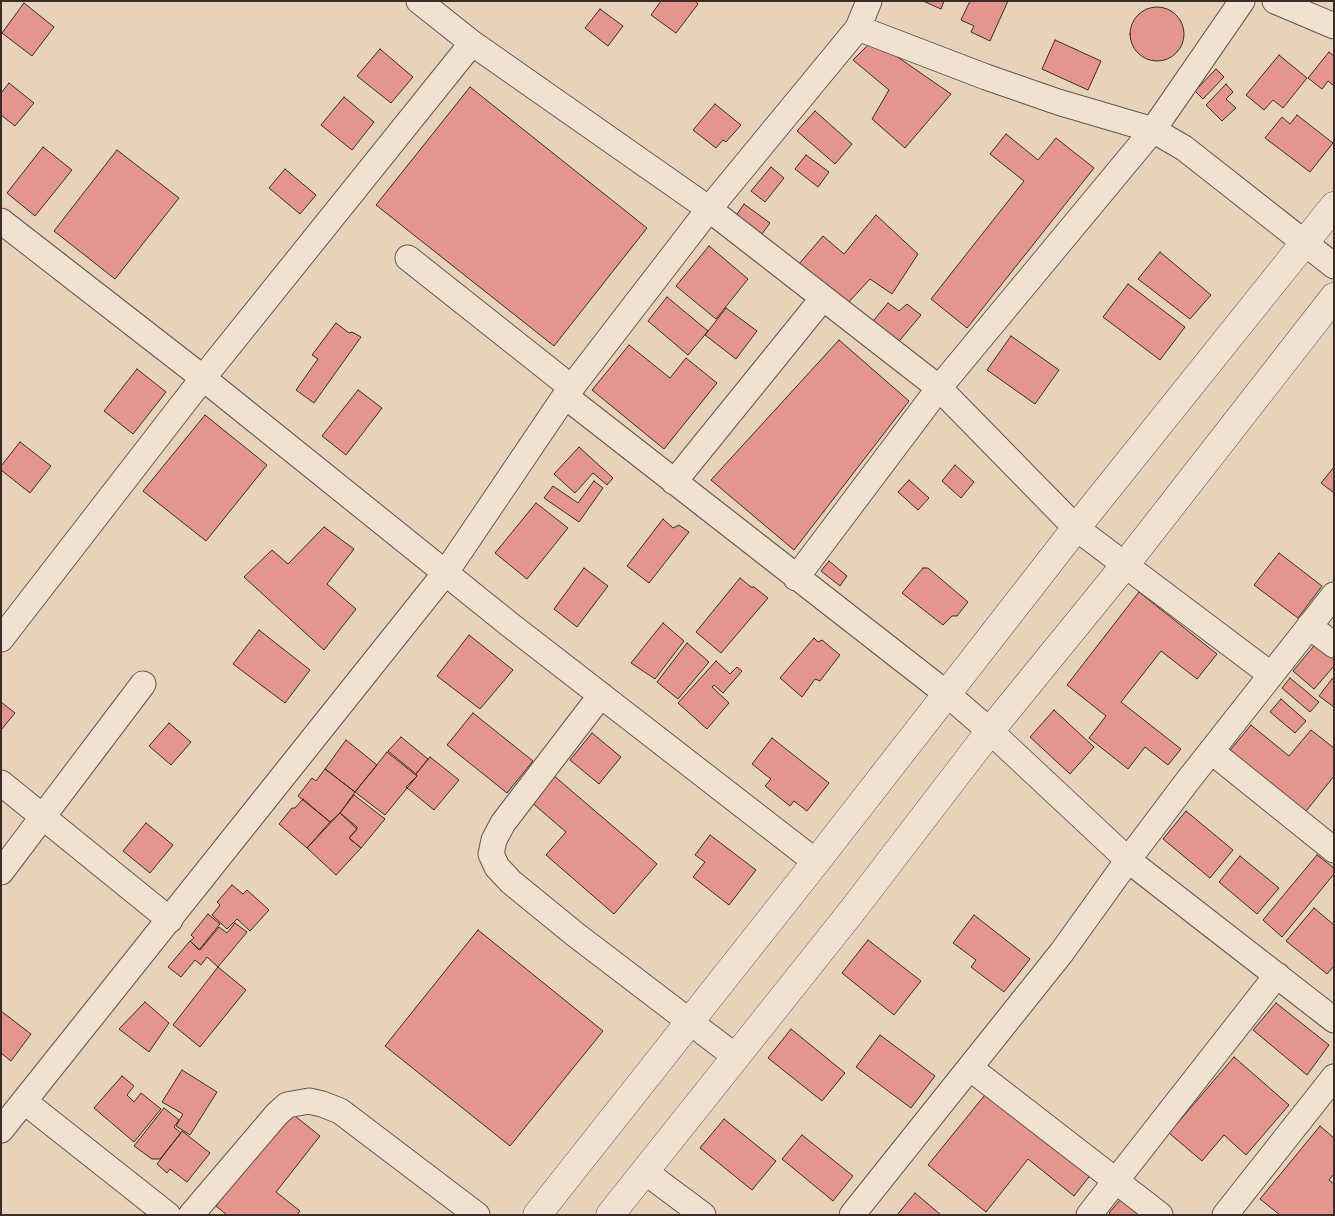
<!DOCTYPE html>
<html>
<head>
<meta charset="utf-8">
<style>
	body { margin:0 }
	#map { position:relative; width:1335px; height:1216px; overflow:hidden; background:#e6d3ba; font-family:"Sorts Mill Goudy",serif }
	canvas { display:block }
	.frame { position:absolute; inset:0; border:2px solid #3c2c26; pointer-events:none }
</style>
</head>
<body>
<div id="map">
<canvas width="1335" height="1216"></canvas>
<div class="frame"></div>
</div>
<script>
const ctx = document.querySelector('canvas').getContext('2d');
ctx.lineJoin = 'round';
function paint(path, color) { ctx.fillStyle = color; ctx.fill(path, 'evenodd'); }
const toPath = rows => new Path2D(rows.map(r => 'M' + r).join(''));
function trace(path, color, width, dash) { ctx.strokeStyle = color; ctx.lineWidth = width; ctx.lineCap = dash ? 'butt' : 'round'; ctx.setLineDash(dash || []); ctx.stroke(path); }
const building = toPath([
	[661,1,695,1,698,4,676,33,651,15,661,1],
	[923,1,944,1,941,9,923,1],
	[970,1,1008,1,990,41,971,32,974,26,961,20,970,1],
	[24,3,54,27,32,56,2,33,24,3],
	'1130 34a27 27 0 1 1 54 0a27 27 0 1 1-54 0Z',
	[600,9,623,26,608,46,585,28,600,9],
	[873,40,951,94,905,148,872,119,889,90,853,60,873,40],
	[1055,40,1101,61,1088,90,1042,69,1055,40],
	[380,49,413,77,391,103,357,76,380,49],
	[1329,52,1334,56,1334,86,1328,81,1322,89,1308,78,1329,52],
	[1279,55,1307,78,1283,108,1273,100,1264,110,1246,95,1279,55],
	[1216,69,1224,77,1203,99,1195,91,1216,69],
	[9,83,34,103,15,126,1,115,1,93,9,83],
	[1226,84,1233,92,1226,99,1236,108,1222,121,1206,105,1226,84],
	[470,87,647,228,554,346,376,205,470,87],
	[344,97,374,122,352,150,321,125,344,97],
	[715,104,741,125,726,142,723,140,716,148,693,130,715,104],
	[815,111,852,144,835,164,797,131,815,111],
	[1297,115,1333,143,1310,172,1265,138,1282,117,1290,124,1297,115],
	[1006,134,1038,160,1056,138,1094,168,967,328,931,299,1024,181,990,154,1006,134],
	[43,147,72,170,35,216,7,193,43,147],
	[117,150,179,198,115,279,54,231,117,150],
	[806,155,829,172,818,187,795,169,806,155],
	[771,167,784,178,765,202,751,191,771,167],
	[285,169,316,195,300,214,269,188,285,169],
	[744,204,770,223,759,238,733,220,744,204],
	[876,215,918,254,892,294,870,279,847,304,799,264,823,236,844,254,876,215],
	[709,246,748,279,716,319,676,286,709,246],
	[1160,252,1211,295,1190,319,1138,279,1160,252],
	[1128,284,1185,327,1160,360,1103,317,1128,284],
	[667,297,708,331,688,355,648,321,667,297],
	[888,303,899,311,907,304,921,315,895,346,869,326,888,303],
	[726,308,757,331,736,359,705,335,726,308],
	[336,323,349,333,352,332,361,337,314,403,296,390,318,359,312,355,336,323],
	[1011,336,1059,370,1035,404,987,370,1011,336],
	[839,340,909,401,794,550,711,480,839,340],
	[629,345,670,378,686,358,717,383,664,449,592,390,629,345],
	[137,369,166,392,133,434,104,411,137,369],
	[358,390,382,408,346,455,322,436,358,390],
	[205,415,267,465,206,541,143,491,205,415],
	[20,442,51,466,30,493,1,470,1,466,20,442],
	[579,447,613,478,607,485,593,473,575,493,554,474,579,447],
	[955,465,974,482,961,498,942,481,955,465],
	[1334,467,1334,493,1321,483,1334,467],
	[909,480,929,498,918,510,898,492,909,480],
	[594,481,603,488,579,522,544,498,553,486,578,503,594,481],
	[536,503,568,528,527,579,495,553,536,503],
	[663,519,673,528,679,525,689,532,649,583,627,566,663,519],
	[324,527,354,549,327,584,356,609,324,650,244,577,272,550,288,564,324,527],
	[1279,553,1322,586,1298,618,1254,585,1279,553],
	[829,561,847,576,840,586,821,571,829,561],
	[584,568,608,586,577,627,554,609,584,568],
	[923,568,928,568,968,602,957,616,952,616,943,625,902,593,923,568],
	[740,578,751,587,754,587,768,598,721,653,696,632,740,578],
	[1139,592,1217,654,1197,679,1161,651,1121,702,1181,749,1168,765,1145,747,1128,769,1089,738,1106,716,1067,685,1139,592],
	[663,623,684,641,655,679,631,663,663,623],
	[259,630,310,670,285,703,233,664,259,630],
	[469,635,513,670,480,709,437,676,469,635],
	[814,638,818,642,822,640,840,655,820,681,815,679,802,697,780,678,814,638],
	[1318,641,1334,654,1334,666,1314,689,1293,671,1318,641],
	[687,643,709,662,678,699,657,682,687,643],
	[716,661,730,674,737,667,742,671,723,693,714,685,712,687,729,703,707,729,678,703,716,661],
	[1290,678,1319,702,1310,712,1282,688,1290,678],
	[1332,679,1334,680,1334,707,1319,696,1332,679],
	[1281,699,1306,721,1295,733,1270,712,1281,699],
	[1,702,15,713,1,730,1,702],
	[1054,710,1094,747,1070,774,1030,737,1054,710],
	[473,713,533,761,507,793,447,745,473,713],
	[169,723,191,742,171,765,149,746,169,723],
	[1251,725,1289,756,1311,730,1334,748,1334,776,1303,815,1227,754,1251,725],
	[592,733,621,757,599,784,570,760,592,733],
	[401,737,428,759,416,774,388,751,401,737],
	[772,738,829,783,807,811,794,801,790,806,765,786,771,779,752,764,772,738],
	[346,740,377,765,355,792,325,769,346,740],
	[387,752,417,776,385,815,355,792,387,752],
	[430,757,459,780,434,810,406,787,417,776,416,774,430,757],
	[325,769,355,792,340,813,330,822,298,796,312,778,316,781,325,769],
	[553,775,657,864,614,914,546,855,566,832,530,801,553,775],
	[354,795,385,819,361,848,349,838,357,829,357,827,340,813,354,795],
	[303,799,330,822,307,848,279,824,292,808,295,808,303,799],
	[1186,811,1233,850,1210,878,1163,839,1186,811],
	[340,813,357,829,349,838,361,848,336,875,307,848,340,813],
	[146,823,173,845,150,873,123,851,146,823],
	[710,835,756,870,729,905,693,877,705,862,695,855,710,835],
	[1317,855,1334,868,1334,874,1282,937,1263,920,1317,855],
	[1240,856,1279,888,1257,914,1219,882,1240,856],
	[232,885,243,894,247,890,269,910,250,931,237,919,227,929,212,915,220,905,217,902,232,885],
	[1314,908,1334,925,1334,966,1327,974,1286,941,1314,908],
	[208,914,220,924,199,950,190,941,194,938,191,935,208,914],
	[974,915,1030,959,1004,992,971,967,976,960,953,943,974,915],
	[235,923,247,932,218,967,207,957,201,965,195,960,181,977,168,967,190,941,200,950,219,927,227,933,235,923],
	[478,930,603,1031,510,1146,385,1046,478,930],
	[868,940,921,981,894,1015,842,973,868,940],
	[218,967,246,990,200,1047,173,1025,218,967],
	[145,1002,169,1023,149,1052,119,1029,145,1002],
	[1276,1003,1329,1045,1307,1075,1253,1030,1276,1003],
	[1,1011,31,1034,11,1061,1,1053,1,1011],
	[791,1029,845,1073,822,1101,768,1058,791,1029],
	[880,1035,935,1076,911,1108,856,1067,880,1035],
	[1234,1057,1289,1105,1246,1155,1224,1135,1202,1161,1169,1133,1234,1057],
	[182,1070,217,1092,190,1135,176,1126,183,1114,162,1102,182,1070],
	[122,1076,134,1086,127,1095,134,1102,141,1093,161,1109,134,1142,94,1108,122,1076],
	[989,1090,1092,1173,1074,1196,1028,1159,986,1212,928,1165,989,1090],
	[164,1108,179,1120,174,1127,181,1133,160,1159,152,1159,134,1146,164,1108],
	[290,1112,320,1136,276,1192,300,1211,297,1215,227,1215,216,1206,290,1112],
	[724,1119,776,1161,752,1190,700,1148,724,1119],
	[1320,1126,1334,1138,1334,1174,1329,1180,1334,1184,1334,1215,1280,1215,1260,1199,1320,1126],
	[182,1131,210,1153,187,1182,170,1169,167,1173,157,1164,182,1131],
	[802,1135,853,1176,833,1201,782,1159,802,1135],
	[915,1193,941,1215,897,1215,915,1193],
	[1126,1193,1152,1215,1111,1215,1109,1213,1126,1193]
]);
const minor = toPath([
	[419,1,472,43],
	[1275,1,1334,26],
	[858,28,986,77,1058,102,1153,130,1184,148,1334,266],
	[1,221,203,378,509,624,816,862],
	[408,258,572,388],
	[565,396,947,694,990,731,1128,860,1334,1020],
	[674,482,823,298],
	[796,578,939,388,1153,130,1242,1],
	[1309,626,1334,645],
	[1,639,203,378,472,43,709,209,939,388,1076,528,1270,674],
	[601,695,503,823,494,840,491,854,497,867,511,882,576,935,736,1057],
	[1211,751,1334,850],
	[1,783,170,920],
	[1,872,143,684],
	[970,1068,1160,1215],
	[25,1102,168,1215],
	[1,1130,446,572,565,396,709,209,858,28,869,1],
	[644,1171,703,1215],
	[191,1215,277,1114,287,1105,309,1101,322,1104,340,1111,477,1215],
	[852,1215,1062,952,1128,860,1186,783,1334,595],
	[1089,1215,1277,975],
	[1225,1215,1334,1077]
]);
const tertiary = toPath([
	[537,1215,816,862,1076,528,1334,206],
	[610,1215,852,911,990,731,1125,565,1334,297]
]);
paint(building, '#e4958d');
trace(building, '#3c2c26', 1);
trace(minor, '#66564b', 27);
trace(tertiary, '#66564b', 29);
trace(minor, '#efe2d2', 25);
trace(tertiary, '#efe2d2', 28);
</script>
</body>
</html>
